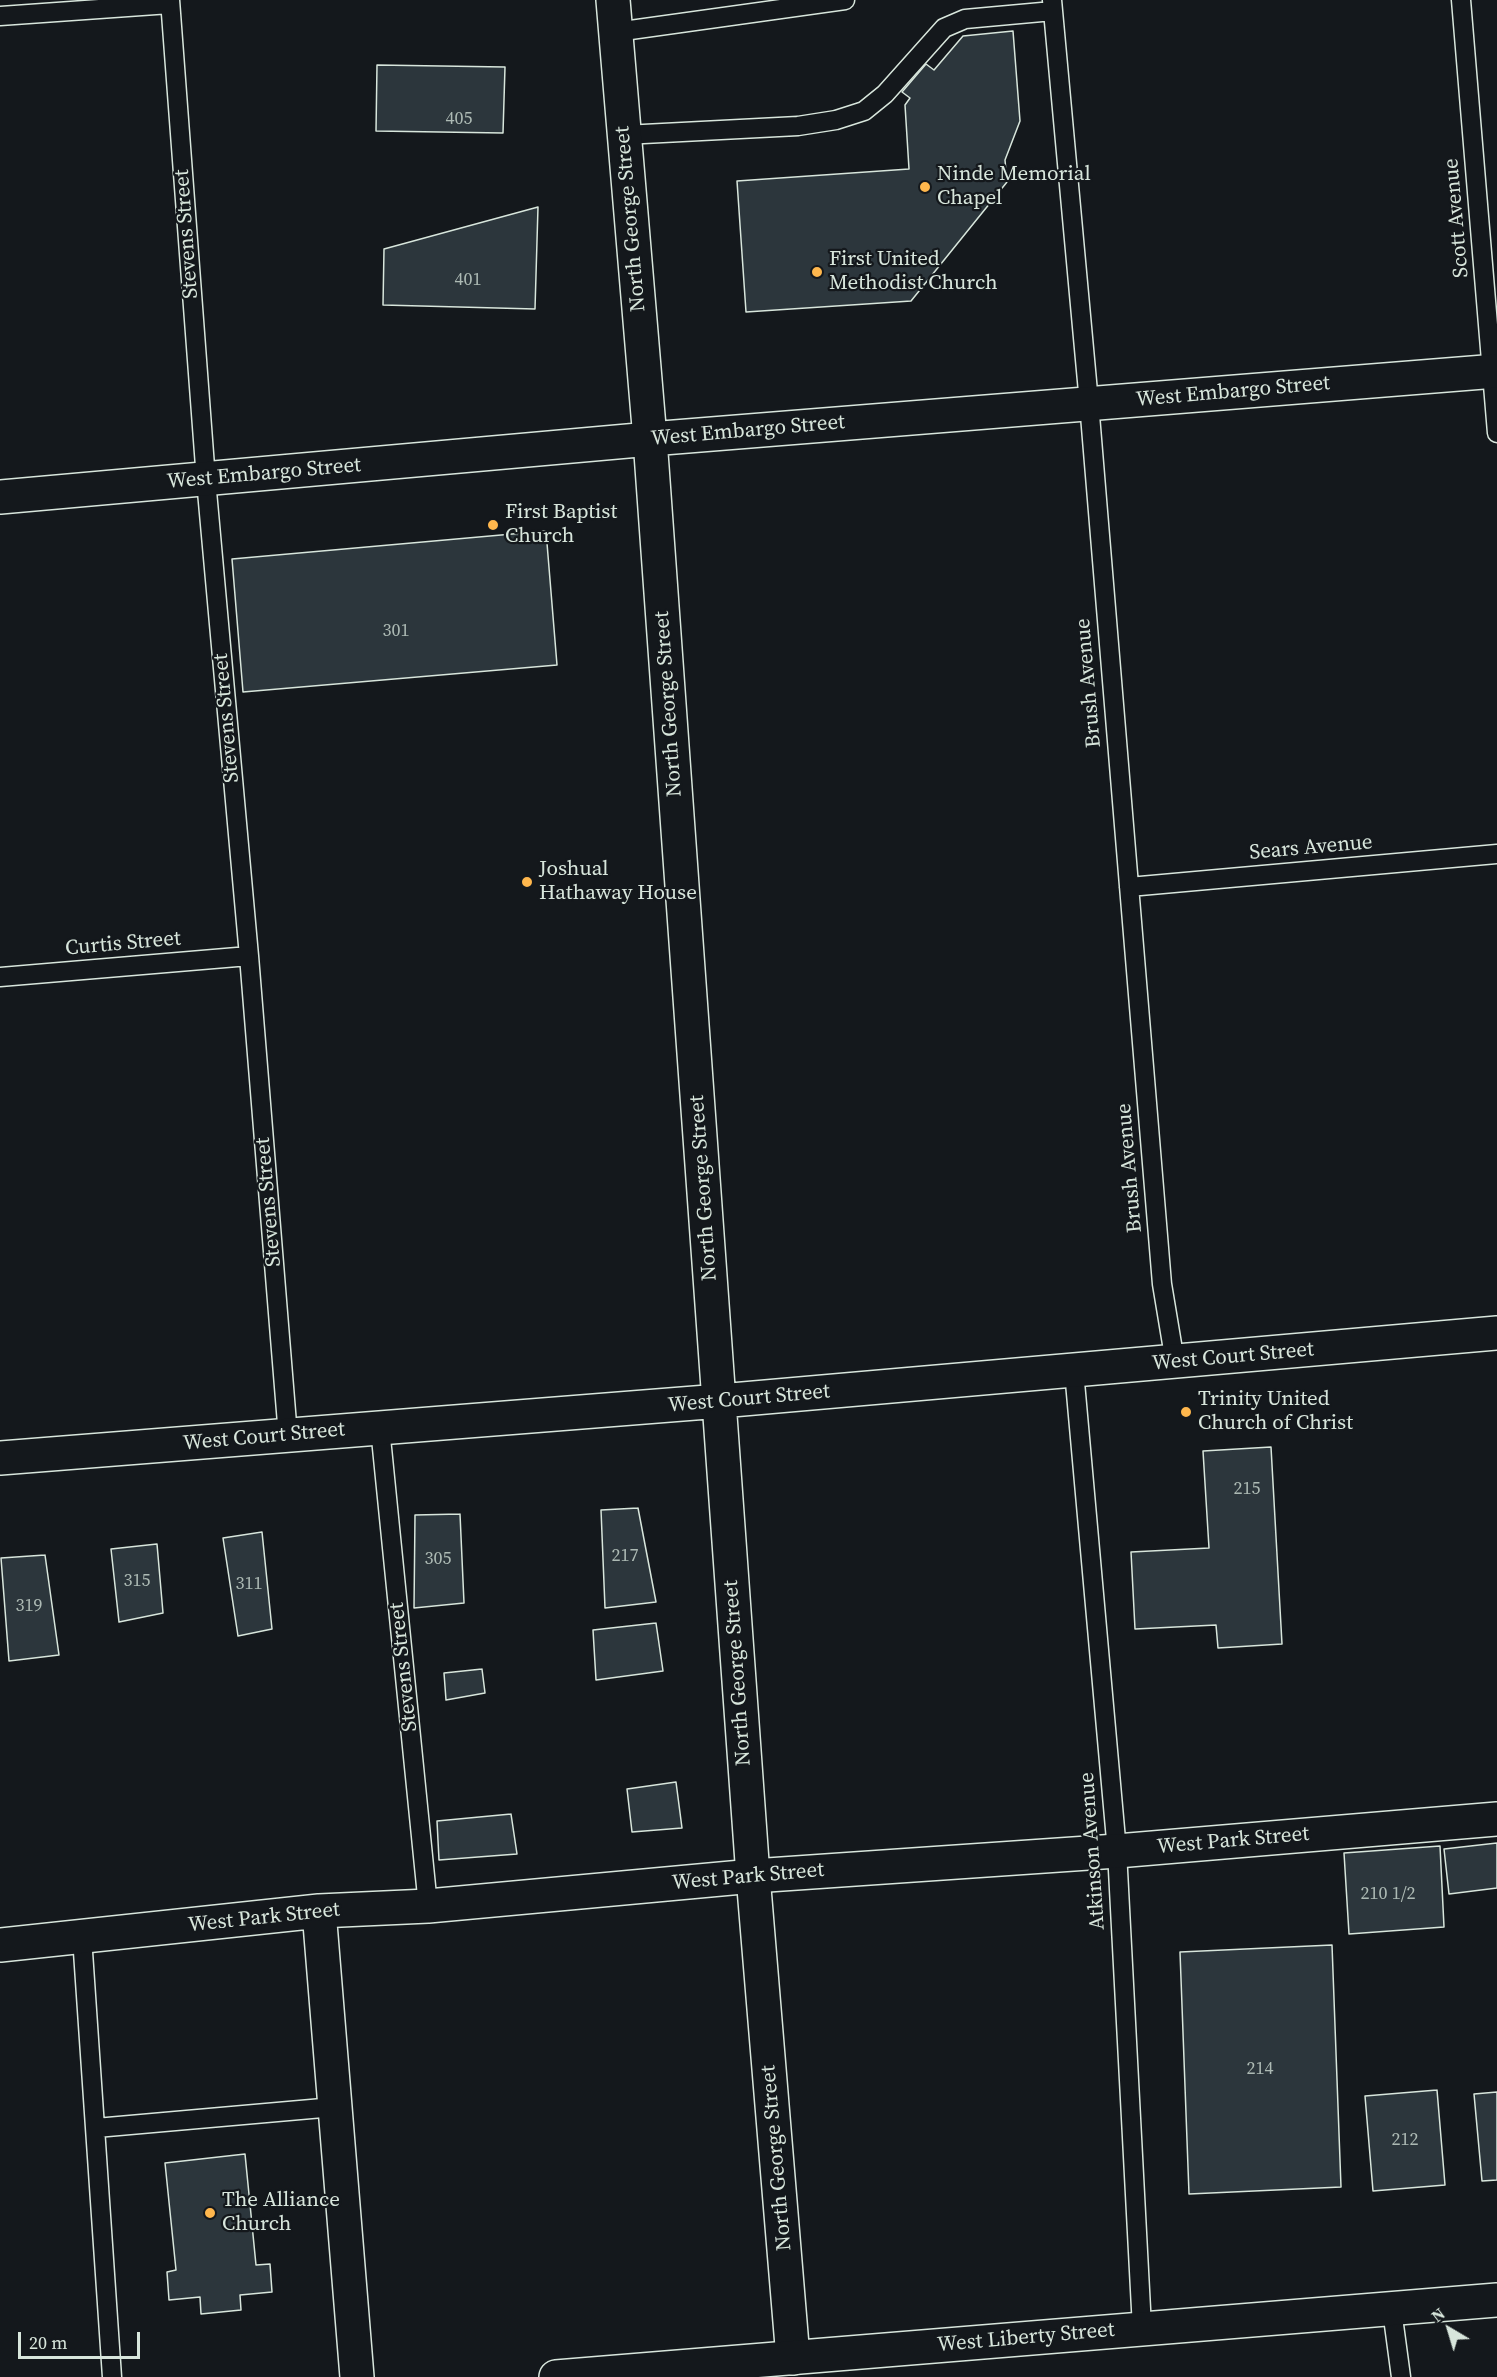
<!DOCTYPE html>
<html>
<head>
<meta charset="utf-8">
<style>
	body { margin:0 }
	#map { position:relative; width:1497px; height:2377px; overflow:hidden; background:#14181c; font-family:"Source Serif 4",serif }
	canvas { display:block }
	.north { position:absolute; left:1419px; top:2299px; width:60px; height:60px; -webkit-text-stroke:4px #14181c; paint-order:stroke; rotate:322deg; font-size:16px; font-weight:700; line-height:24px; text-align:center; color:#d8e6dc }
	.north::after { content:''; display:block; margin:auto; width:21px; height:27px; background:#d8e6dc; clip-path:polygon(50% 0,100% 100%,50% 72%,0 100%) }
	.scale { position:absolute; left:18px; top:2332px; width:122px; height:27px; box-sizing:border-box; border:3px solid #d8e6dc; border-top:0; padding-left:8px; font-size:18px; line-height:21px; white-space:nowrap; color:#d8e6dc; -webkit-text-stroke:4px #14181c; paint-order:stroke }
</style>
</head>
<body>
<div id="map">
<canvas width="1497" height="2377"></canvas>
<div class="north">N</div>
<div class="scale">20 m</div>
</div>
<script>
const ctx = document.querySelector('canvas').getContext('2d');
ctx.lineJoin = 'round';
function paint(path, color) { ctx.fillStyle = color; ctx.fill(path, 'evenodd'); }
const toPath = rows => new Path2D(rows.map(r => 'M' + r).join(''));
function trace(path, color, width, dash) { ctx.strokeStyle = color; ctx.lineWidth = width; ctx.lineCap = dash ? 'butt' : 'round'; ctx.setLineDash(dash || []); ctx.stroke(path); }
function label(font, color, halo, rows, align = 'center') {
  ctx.font = font + ' "Source Serif 4",serif'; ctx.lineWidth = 4.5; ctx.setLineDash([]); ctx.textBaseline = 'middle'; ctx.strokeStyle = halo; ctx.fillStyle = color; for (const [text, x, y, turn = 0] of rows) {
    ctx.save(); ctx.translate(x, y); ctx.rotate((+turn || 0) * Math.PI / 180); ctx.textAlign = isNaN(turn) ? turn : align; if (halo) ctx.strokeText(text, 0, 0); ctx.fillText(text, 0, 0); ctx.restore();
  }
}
const building = toPath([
	[1013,31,1020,121,1005,160,1007,182,911,301,746,312,737,181,909,169,905,105,910,98,902,92,926,64,934,70,963,36,1013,31],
	[377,65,505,67,503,133,376,131,377,65],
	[538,207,535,309,383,305,384,249,538,207],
	[546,531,557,665,243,692,232,559,546,531],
	[1271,1447,1282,1644,1218,1648,1216,1625,1135,1629,1131,1552,1209,1548,1203,1451,1271,1447],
	[638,1508,656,1602,605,1608,601,1510,638,1508],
	[460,1514,464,1603,414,1608,415,1515,460,1514],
	[262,1532,272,1629,238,1636,223,1538,262,1532],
	[157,1544,163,1613,119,1622,111,1549,157,1544],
	[45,1555,59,1655,9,1661,1,1558,45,1555],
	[656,1623,663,1671,596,1680,593,1630,656,1623],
	[482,1669,485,1693,446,1700,444,1673,482,1669],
	[676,1782,682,1828,632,1832,627,1789,676,1782],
	[511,1814,517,1854,439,1860,437,1821,511,1814],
	[1497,1843,1497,1888,1449,1894,1444,1849,1497,1843],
	[1440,1846,1444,1927,1349,1934,1344,1853,1440,1846],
	[1332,1945,1341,2187,1189,2194,1180,1952,1332,1945],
	[1437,2090,1445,2185,1373,2191,1365,2096,1437,2090],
	[1497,2092,1497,2180,1482,2181,1474,2094,1497,2092],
	[245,2154,256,2265,270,2264,272,2292,240,2295,241,2310,201,2314,200,2297,169,2300,167,2272,176,2270,165,2163,245,2154]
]);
const service = toPath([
	[170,0,206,480,249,956,288,1436],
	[1052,0,1089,403,1162,1284,1175,1362],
	[1461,0,1497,433],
	[0,16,170,4],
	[616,32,845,0],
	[624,135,798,126,836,120,864,111,885,94,944,28,965,19,1053,11],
	[1129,887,1497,854],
	[0,977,249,956],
	[1074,1371,1117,1851,1142,2328],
	[380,1428,428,1906],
	[82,1937,112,2377],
	[96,2128,334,2107],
	[1392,2310,1401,2377]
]);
const minor = toPath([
	[319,1911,357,2377],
	[0,1945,319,1911,428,1906,753,1876,1117,1851,1497,1819]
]);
const tertiary = toPath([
	[613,0,650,439,753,1876,793,2358],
	[0,497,650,439,1497,371],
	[0,1458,720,1401,1497,1333]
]);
const secondary = toPath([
	[556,2377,1497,2300]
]);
const markers = [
	[925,187,6,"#ffb74d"],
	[817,272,6,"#ffb74d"],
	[493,525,6,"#ffb74d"],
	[527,882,6,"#ffb74d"],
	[1186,1412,6,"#ffb74d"],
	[210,2213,6,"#ffb74d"]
];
const numberNames = [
	["405",459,119],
	["401",468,280],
	["301",396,631],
	["215",1247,1489],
	["217",625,1556],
	["305",438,1559],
	["315",137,1581],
	["311",249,1584],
	["319",29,1606],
	["210 1/2",1388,1894],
	["214",1260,2069],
	["212",1405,2140]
];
const poiNames = [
	["Ninde Memorial",937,175],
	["Chapel",937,199],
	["First United",829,260],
	["Methodist Church",829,284],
	["First Baptist",505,513],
	["Church",505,537],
	["Joshual",539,870],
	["Hathaway House",539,894],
	["Trinity United",1198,1400],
	["Church of Christ",1198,1424],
	["The Alliance",222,2201],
	["Church",222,2225]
];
const streetNames = [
	["Scott Avenue",1457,218,-95],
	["North George Street",631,219,-95],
	["Stevens Street",187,234,-94],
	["West Embargo Street",1233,392,-5],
	["West Embargo Street",748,431,-5],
	["West Embargo Street",264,474,-5],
	["Brush Avenue",1089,683,-95],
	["North George Street",669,704,-94],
	["Stevens Street",227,718,-95],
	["Sears Avenue",1311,848,-5],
	["Curtis Street",123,944,-5],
	["Brush Avenue",1130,1168,-95],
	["North George Street",704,1188,-94],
	["Stevens Street",269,1202,-95],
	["West Court Street",1233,1357,-5],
	["West Court Street",749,1399,-5],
	["West Court Street",264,1437,-5],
	["Stevens Street",404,1667,-96],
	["North George Street",738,1673,-94],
	["West Park Street",1233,1841,-5],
	["Atkinson Avenue",1093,1851,-94],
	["West Park Street",748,1877,-5],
	["West Park Street",264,1918,-6],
	["North George Street",777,2158,-95],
	["West Liberty Street",1026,2338,-5]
];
paint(building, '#2c363c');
trace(building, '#d8e6dc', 1.5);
trace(service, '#d8e6dc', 21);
trace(minor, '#d8e6dc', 36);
trace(tertiary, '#d8e6dc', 36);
trace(secondary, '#d8e6dc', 36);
trace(service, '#14181c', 18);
trace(minor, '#14181c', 33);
trace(tertiary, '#14181c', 33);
trace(secondary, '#14181c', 33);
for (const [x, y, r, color] of markers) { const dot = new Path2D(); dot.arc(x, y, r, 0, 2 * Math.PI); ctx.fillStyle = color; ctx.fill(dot); trace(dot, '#14181c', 2); }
label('18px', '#adbab4', null, numberNames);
label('21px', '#d8e6dc', '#14181c', poiNames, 'left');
label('21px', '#d8e6dc', '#14181c', streetNames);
</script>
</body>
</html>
